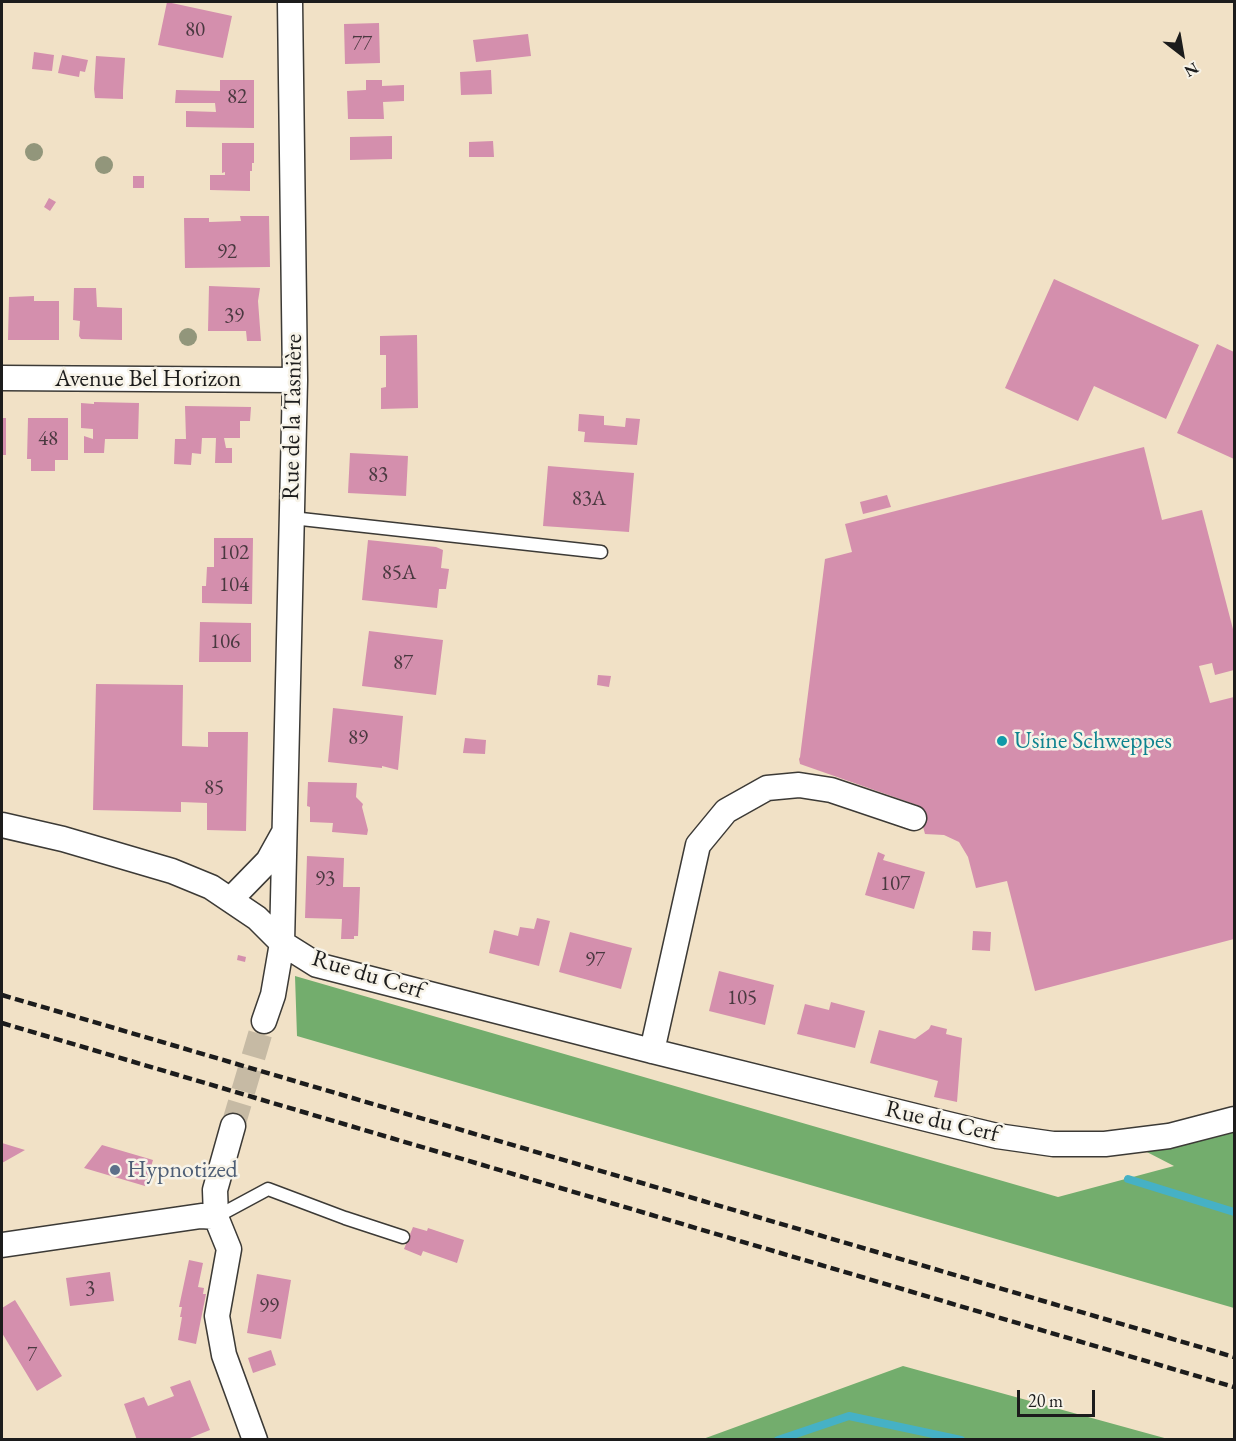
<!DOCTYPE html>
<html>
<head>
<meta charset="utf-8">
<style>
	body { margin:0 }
	#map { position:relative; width:1236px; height:1441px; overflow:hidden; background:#f1e1c6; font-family:"EB Garamond",serif }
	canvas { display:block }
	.frame { position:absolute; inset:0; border:3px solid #1c1c1c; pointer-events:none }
	.north { position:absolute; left:1152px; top:24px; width:60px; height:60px; -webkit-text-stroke:4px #f7f3e8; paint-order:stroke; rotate:149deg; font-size:16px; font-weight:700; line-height:24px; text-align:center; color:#1c1c1c }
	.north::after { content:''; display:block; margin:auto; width:21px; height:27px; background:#1c1c1c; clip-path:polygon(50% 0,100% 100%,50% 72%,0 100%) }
	.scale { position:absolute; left:1017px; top:1390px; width:78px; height:27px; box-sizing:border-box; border:3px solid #1c1c1c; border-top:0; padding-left:8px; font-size:18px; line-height:21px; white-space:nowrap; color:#1c1c1c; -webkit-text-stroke:4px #f7f3e8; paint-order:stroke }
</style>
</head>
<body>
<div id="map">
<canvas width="1236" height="1441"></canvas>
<div class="frame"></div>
<div class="north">N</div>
<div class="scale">20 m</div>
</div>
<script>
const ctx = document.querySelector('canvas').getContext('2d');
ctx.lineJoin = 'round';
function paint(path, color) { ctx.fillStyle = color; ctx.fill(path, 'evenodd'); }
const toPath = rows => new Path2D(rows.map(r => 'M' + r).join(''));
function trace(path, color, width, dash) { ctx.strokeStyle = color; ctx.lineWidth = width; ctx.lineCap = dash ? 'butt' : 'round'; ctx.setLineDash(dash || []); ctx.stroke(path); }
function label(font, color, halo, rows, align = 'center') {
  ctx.font = font + ' "EB Garamond",serif'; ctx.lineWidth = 5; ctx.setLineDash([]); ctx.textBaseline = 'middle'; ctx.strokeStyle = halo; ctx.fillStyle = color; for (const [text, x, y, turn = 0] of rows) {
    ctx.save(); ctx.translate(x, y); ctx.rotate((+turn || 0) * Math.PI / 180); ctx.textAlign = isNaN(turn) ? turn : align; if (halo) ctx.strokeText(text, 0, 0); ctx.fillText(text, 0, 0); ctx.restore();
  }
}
const forest = toPath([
	[295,976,1058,1197,1174,1166,1143,1150,1234,1127,1234,1308,297,1036],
	[903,1366,1168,1439,703,1439]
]);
const stream = toPath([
	[1128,1179,1234,1212],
	[778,1440,849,1416,961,1440]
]);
const building = toPath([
	[167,2,232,16,223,58,158,45],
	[379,23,380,63,345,64,344,24],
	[528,34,531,56,476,62,473,40],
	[34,52,54,55,52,71,32,69],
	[62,55,88,60,85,72,80,71,79,77,58,73],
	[96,56,125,58,123,91,123,99,95,98,94,89],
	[491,70,492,94,461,95,460,72],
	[220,80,254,80,254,128,186,127,186,111,216,112,215,103,175,103,176,90,220,91],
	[366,80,382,80,382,86,404,85,404,101,383,102,384,119,348,119,347,91,366,90],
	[392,136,392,159,350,160,350,137],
	[493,141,494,157,469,157,469,142],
	[222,143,254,143,254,163,252,163,252,171,250,171,250,191,210,190,210,175,225,175,225,172,222,173],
	[133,176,144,176,144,188,133,188],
	[49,198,56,202,50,211,44,207],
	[240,216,269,216,270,267,185,268,184,218,209,218,209,222,241,221],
	[1054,279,1199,345,1166,419,1094,386,1078,421,1005,388],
	[209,286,260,288,258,301,261,341,247,341,246,331,208,331],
	[74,288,96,288,97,307,122,308,122,340,81,339,79,336,80,321,73,320],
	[34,296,34,301,59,301,59,340,8,340,9,297],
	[417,335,418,408,381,409,381,388,386,387,386,355,380,355,380,336],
	[1217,344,1234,352,1234,459,1177,433],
	[94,402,139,403,138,439,105,439,104,453,84,453,84,436,93,439,93,429,81,428,81,403,94,404],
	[185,406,251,407,250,421,240,421,240,438,224,438,226,448,232,448,232,463,215,463,216,438,202,438,201,454,192,453,191,465,174,464,175,439,186,439],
	[579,414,604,416,604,425,625,427,626,418,640,419,637,445,584,442,585,432,578,431],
	[2,418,6,418,6,455,2,455],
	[28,418,68,418,68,460,55,460,55,471,31,471,31,459,27,459],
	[1144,447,1162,520,1202,510,1234,633,1234,670,1215,675,1212,663,1199,666,1210,703,1234,697,1234,939,1035,991,1007,881,976,888,968,857,959,842,944,835,925,834,917,805,800,764,799,759,800,757,825,559,852,552,845,524],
	[350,453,408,456,406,496,348,493],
	[548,466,634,473,629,532,543,526],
	[887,495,891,507,863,514,860,502],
	[214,538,253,538,252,604,202,603,202,586,206,586,207,567,214,567],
	[368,540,436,547,443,550,441,568,449,569,446,589,439,589,437,608,362,600],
	[200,622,251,623,251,662,199,662],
	[369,631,443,640,436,695,362,686],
	[598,675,611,676,609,687,597,685],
	[96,684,183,685,182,746,208,747,208,732,248,732,246,831,207,830,207,803,181,802,181,812,93,810],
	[333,708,403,716,398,770,382,766,382,768,328,762],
	[465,738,486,740,485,754,463,753],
	[308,782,357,783,356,797,363,804,362,807,368,830,367,835,332,832,333,823,310,822,310,807,307,806],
	[878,852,885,855,883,860,925,872,914,909,865,895],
	[307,856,344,858,343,887,360,887,358,936,354,936,354,939,341,939,342,919,305,918],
	[537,918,550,921,539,966,489,953,494,930,518,936,520,927,534,929],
	[973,931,991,932,990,951,972,950],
	[570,932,632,948,621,989,559,972],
	[238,955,246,957,245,962,237,960],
	[719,971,774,985,765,1025,709,1011],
	[831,1002,865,1011,855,1048,797,1034,805,1004,829,1010],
	[931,1025,947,1029,946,1034,962,1038,957,1102,934,1097,938,1081,870,1063,879,1030,915,1039,929,1029],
	[2,1143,25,1150,2,1163],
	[102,1145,153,1160,145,1186,84,1168],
	[413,1227,427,1231,428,1228,464,1240,457,1263,423,1251,421,1256,404,1249],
	[189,1260,203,1263,198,1287,204,1288,203,1294,206,1294,196,1344,178,1340,182,1317,180,1317,182,1307,179,1307],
	[110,1272,114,1301,70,1306,66,1278],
	[257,1274,291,1280,281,1339,247,1333],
	[15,1300,62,1376,37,1391,2,1333,2,1308],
	[271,1350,276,1365,253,1373,248,1358],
	[190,1380,210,1430,185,1440,137,1440,124,1404,144,1397,148,1406,174,1396,170,1387]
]);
const streetTunnel = toPath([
	[233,1126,264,1021]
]);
const lane = toPath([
	[292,518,601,552],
	[216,1217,268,1189,345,1218,403,1237]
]);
const street = toPath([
	[2,378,295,380],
	[2,825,63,839,172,871,211,887,257,918,282,943,317,965,652,1051,935,1121,997,1136,1053,1144,1105,1144,1169,1136,1234,1119],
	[231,899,268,861,283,834],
	[264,1021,273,995,282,943,295,380,290,2],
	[652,1051,698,845,726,811,767,788,799,785,831,790,914,818],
	[233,1126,215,1190,216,1217,229,1249,217,1316,224,1355,255,1440],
	[2,1245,201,1216,216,1217]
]);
const rail = toPath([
	[2,995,1234,1357],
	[2,1023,1234,1387]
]);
const trees = [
	[34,152],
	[104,165],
	[188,337]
];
const markers = [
	[1002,741,6,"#0f9aa8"],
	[115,1170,6,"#5c6f8a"]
];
const numberNames = [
	["80",195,30],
	["77",362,44],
	["82",237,97],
	["92",227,252],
	["39",234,316],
	["48",48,439],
	["83",378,475],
	["83A",589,499],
	["102",234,553],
	["85A",399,573],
	["104",234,585],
	["106",225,642],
	["87",403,663],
	["89",358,738],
	["85",214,788],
	["93",325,879],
	["107",895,884],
	["97",595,960],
	["105",742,998],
	["3",90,1289],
	["99",269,1306],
	["7",32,1355]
];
const streetNames = [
	["Avenue Bel Horizon",148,379],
	["Rue de la Tasnière",293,417,-89],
	["Rue du Cerf",368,975,17],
	["Rue du Cerf",942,1122,13]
];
const cultureNames = [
	["Usine Schweppes",1014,741]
];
const serviceNames = [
	["Hypnotized",127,1170]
];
paint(forest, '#73ad6d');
trace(stream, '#46b1c5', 8);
paint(building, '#d48fad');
trace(streetTunnel, '#c6baa4', 24, [24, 12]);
trace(lane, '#3c3a36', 15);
trace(street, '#3c3a36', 27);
trace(lane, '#fff', 12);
trace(street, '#fff', 24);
trace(rail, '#1c1c1c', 4.5, [9, 4.5]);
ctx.fillStyle = '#92967b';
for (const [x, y] of trees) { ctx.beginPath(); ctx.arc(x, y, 9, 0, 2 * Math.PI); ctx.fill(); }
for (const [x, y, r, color] of markers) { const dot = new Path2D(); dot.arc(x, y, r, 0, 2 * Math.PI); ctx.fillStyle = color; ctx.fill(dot); trace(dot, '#f7f3e8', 2); }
label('21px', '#4a3940', null, numberNames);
label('24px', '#1c1c1c', '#f7f3e8', streetNames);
label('24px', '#0d838f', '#f7f3e8', cultureNames, 'left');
label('24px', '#4e5e75', '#f7f3e8', serviceNames, 'left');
</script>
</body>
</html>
